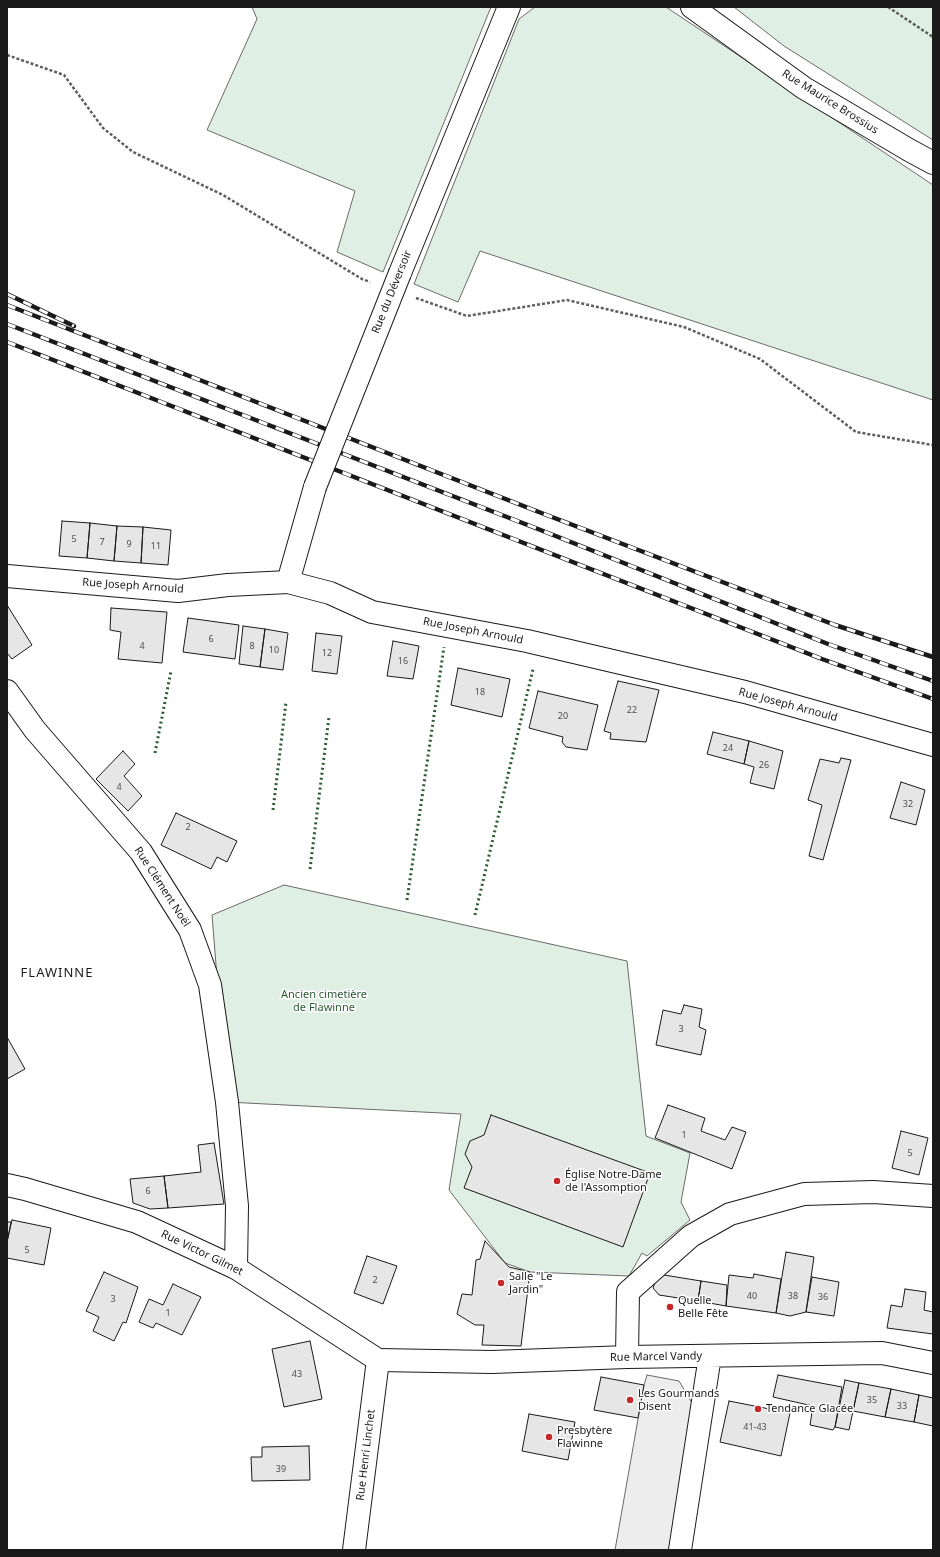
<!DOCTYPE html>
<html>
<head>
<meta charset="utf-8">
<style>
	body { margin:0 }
	#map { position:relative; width:940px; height:1557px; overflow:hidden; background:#fff; font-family:"Noto Sans",sans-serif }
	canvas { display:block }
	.frame { position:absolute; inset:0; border:8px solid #1a1a1a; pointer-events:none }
</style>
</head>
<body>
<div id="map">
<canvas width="940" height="1557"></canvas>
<div class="frame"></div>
</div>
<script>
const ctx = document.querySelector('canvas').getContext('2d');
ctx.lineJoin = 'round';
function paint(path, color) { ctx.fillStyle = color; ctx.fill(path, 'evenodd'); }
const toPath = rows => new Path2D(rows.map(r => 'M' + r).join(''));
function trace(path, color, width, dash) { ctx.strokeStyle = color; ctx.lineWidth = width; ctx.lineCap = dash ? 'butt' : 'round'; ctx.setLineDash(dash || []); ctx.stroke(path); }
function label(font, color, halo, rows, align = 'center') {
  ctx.font = font + ' "Noto Sans",sans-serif'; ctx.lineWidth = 3; ctx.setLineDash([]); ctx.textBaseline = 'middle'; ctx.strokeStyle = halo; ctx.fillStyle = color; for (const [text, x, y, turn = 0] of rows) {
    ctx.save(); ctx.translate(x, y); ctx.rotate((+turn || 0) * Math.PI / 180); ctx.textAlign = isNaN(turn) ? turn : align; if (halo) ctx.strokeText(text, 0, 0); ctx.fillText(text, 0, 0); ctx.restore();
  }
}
const green = toPath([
	[252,7,491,7,383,272,337,252,355,191,207,130,257,19,252,7],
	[535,7,666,7,933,185,933,400,480,251,458,302,414,284,519,19,535,7],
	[734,7,933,7,933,140,784,46,734,7],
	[284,885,627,961,646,1136,690,1153,681,1202,690,1220,647,1256,642,1253,629,1276,530,1272,505,1263,449,1190,461,1114,227,1102,212,915,284,885]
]);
const parking = toPath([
	[647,1375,679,1381,692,1403,669,1550,615,1550,644,1385,647,1375]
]);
const building = toPath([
	[62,521,90,523,87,558,59,556,62,521],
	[90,523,117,526,114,561,87,558,90,523],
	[117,526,143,527,141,563,114,561,117,526],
	[143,527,171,530,168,565,141,563,143,527],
	[7,605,32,645,12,659,7,653,7,605],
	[111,608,167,612,162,663,118,659,121,632,110,630,111,608],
	[188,618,239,625,235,659,183,652,188,618],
	[243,626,265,629,260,667,239,664,243,626],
	[265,629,288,633,283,670,260,667,265,629],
	[316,633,342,636,337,674,312,671,316,633],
	[393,641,419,646,413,679,387,676,393,641],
	[458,668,510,679,502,717,451,705,458,668],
	[618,681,659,690,646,742,610,739,611,733,604,731,618,681],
	[538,691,598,705,587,750,566,747,562,742,563,737,529,728,538,691],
	[713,732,749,741,744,764,707,754,713,732],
	[749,741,783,751,774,789,750,783,754,767,744,764,749,741],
	[123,751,135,764,124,776,142,796,128,811,96,779,123,751],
	[841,758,851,760,823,860,809,856,822,805,808,800,820,759,839,763,841,758],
	[901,782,925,790,916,825,890,818,901,782],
	[176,813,237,841,227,862,217,857,211,869,161,845,176,813],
	[684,1005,702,1009,699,1027,706,1030,701,1055,656,1045,663,1010,681,1014,684,1005],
	[7,1037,25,1069,7,1079,7,1037],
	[668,1105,705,1118,701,1131,725,1140,732,1127,746,1132,732,1169,655,1138,668,1105],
	[491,1115,650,1173,623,1247,464,1188,472,1167,465,1154,470,1141,484,1135,491,1115],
	[901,1131,928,1138,919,1175,892,1168,901,1131],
	[214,1143,224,1204,168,1208,164,1176,201,1172,198,1145,214,1143],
	[164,1176,168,1208,150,1209,133,1203,130,1179,164,1176],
	[12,1220,51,1228,44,1265,7,1258,7,1242,12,1220],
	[7,1222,11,1222,7,1242,7,1222],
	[485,1241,509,1267,530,1272,521,1346,482,1345,484,1325,475,1325,457,1314,462,1294,472,1295,476,1260,480,1259,485,1241],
	[786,1252,814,1257,806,1312,790,1316,776,1313,786,1252],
	[367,1256,397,1266,383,1304,354,1293,367,1256],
	[104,1272,138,1287,126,1323,123,1322,114,1341,93,1331,99,1317,86,1311,104,1272],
	[754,1274,781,1279,776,1313,726,1306,729,1275,753,1278,754,1274],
	[664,1275,701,1281,698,1301,659,1295,653,1288,656,1280,664,1275],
	[812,1277,839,1282,834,1316,806,1312,812,1277],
	[701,1281,727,1285,726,1306,698,1301,701,1281],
	[173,1284,201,1297,182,1335,156,1323,153,1328,139,1322,149,1299,163,1305,173,1284],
	[905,1289,926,1292,924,1310,933,1312,933,1334,887,1328,891,1305,902,1307,905,1289],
	[310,1341,322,1399,284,1407,272,1349,310,1341],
	[778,1375,842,1387,835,1427,833,1430,810,1425,813,1406,773,1397,778,1375],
	[601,1377,644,1385,638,1418,594,1410,601,1377],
	[845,1380,859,1383,849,1430,835,1427,845,1380],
	[859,1383,891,1389,885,1417,853,1411,859,1383],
	[891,1389,919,1395,914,1422,885,1417,891,1389],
	[919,1395,933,1398,933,1426,914,1422,919,1395],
	[729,1401,790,1413,781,1456,720,1442,729,1401],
	[529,1414,575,1422,568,1460,522,1451,529,1414],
	[309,1446,310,1480,252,1481,251,1457,262,1457,262,1447,309,1446]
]);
const path = toPath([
	[888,7,933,37],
	[7,55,64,75,103,128,133,152,223,195,362,279,370,282],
	[416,298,467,316,567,300,684,327,760,359,856,432,933,445]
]);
const minor = toPath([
	[7,691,35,730,141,852,190,930,210,985,227,1102,237,1206,236,1268],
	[627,1357,628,1292,691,1236,730,1214,804,1194,873,1192,933,1196],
	[378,1360,492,1362,627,1357,882,1353,933,1363],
	[680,1550,710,1356]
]);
const tertiary = toPath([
	[692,7,804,88,909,150,933,163],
	[400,273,509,7],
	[7,576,178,591,228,585,288,582,330,593,372,612,527,641,745,692,933,745],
	[288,582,315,487],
	[7,1185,25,1189,137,1222,236,1268,378,1360,354,1550]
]);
const rail = toPath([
	[7,294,74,326],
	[7,305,544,514,835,625,933,657],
	[7,324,538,529,828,644,933,681],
	[7,342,822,659,933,699]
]);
const tertiaryBridge = toPath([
	[315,487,400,273]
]);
const hedge = toPath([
	[155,753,171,671],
	[273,810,286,702],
	[310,869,329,717],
	[407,900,444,647],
	[475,915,533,669]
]);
const markers = [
	[557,1181,4,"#c62828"],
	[501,1283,4,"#c62828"],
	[670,1307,4,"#c62828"],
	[630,1400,4,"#c62828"],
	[758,1409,4,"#c62828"],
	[549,1437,4,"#c62828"]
];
const numberNames = [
	["5",74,539],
	["7",102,542],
	["9",129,544],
	["11",156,546],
	["6",211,639],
	["4",142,646],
	["8",252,646],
	["10",274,650],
	["12",327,653],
	["16",403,661],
	["18",480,692],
	["22",632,710],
	["20",563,716],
	["24",728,748],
	["26",764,765],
	["4",119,787],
	["32",908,804],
	["2",188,827],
	["3",681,1029],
	["1",684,1135],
	["5",910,1153],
	["6",148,1191],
	["5",27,1250],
	["2",375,1280],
	["40",752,1296],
	["38",793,1296],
	["36",823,1297],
	["3",113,1299],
	["1",168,1313],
	["43",297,1374],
	["35",872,1400],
	["33",902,1406],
	["41-43",755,1427],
	["39",281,1469]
];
const streetNames = [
	["Rue Maurice Brossius",830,102,32],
	["Rue du Déversoir",392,292,-68],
	["Rue Joseph Arnould",133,586,4],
	["Rue Joseph Arnould",473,631,11],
	["Rue Joseph Arnould",788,705,15],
	["Rue Clément Noël",162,887,57],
	["Rue Victor Gilmet",202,1253,26],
	["Rue Marcel Vandy",656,1357,-1],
	["Rue Henri Linchet",366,1455,-83]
];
const parkNames = [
	["Ancien cimetière",324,995],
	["de Flawinne",324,1008]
];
const poiNames = [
	["Église Notre-Dame",565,1175],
	["de l'Assomption",565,1188],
	["Salle \"Le",509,1277],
	["Jardin\"",509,1290],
	["Quelle",678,1301],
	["Belle Fête",678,1314],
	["Les Gourmands",638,1394],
	["Disent",638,1407],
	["Tendance Glacée",766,1409],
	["Presbytère",557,1431],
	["Flawinne",557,1444]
];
const quarterNames = [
	["FLAWINNE",57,973]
];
paint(green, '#e0efe3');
trace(green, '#6a6a6a', 1);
paint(parking, '#ededed');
trace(parking, '#6a6a6a', 1);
paint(building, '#e6e6e6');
trace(building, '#1a1a1a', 1);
trace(minor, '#1a1a1a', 24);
trace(tertiary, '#1a1a1a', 24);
trace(path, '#5f5f5f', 2.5, [3, 2]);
trace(minor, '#fff', 22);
trace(tertiary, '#fff', 22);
trace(rail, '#1a1a1a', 4.5);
trace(rail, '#fff', 3, [9]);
trace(tertiaryBridge, '#1a1a1a', 24, []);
trace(tertiaryBridge, '#fff', 22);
trace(hedge, '#2b5a34', 3, [2, 3]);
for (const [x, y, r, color] of markers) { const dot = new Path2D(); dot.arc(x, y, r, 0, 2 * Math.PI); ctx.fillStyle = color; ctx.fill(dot); trace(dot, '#fff', 1.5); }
label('9px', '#4d4d4d', null, numberNames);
label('11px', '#1a1a1a', '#fff', streetNames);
label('11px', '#2b5a34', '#fff', parkNames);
label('11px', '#1a1a1a', '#fff', poiNames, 'left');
ctx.letterSpacing = '1px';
label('13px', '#1a1a1a', '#fff', quarterNames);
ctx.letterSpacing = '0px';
</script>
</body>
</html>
